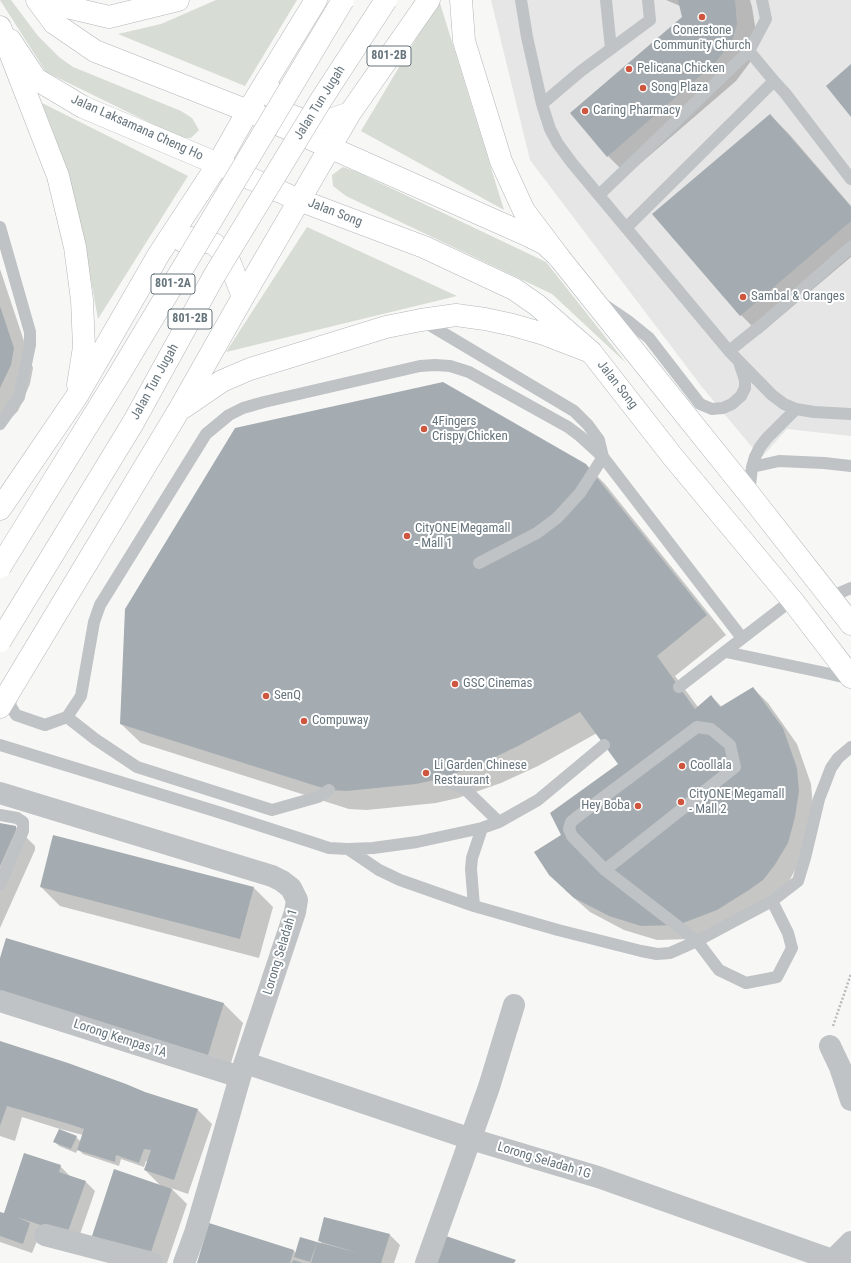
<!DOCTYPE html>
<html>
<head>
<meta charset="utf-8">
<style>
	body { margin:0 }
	canvas { display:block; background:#f7f7f5 }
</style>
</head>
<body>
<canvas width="851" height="1263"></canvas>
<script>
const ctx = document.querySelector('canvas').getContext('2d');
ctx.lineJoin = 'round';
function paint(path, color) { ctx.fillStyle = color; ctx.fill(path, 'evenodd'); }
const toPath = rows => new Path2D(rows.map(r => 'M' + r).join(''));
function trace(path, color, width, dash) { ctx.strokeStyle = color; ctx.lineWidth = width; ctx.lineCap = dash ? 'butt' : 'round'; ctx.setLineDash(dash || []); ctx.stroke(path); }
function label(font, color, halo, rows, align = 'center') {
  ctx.font = font + ' "Roboto Condensed",sans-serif'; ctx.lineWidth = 4; ctx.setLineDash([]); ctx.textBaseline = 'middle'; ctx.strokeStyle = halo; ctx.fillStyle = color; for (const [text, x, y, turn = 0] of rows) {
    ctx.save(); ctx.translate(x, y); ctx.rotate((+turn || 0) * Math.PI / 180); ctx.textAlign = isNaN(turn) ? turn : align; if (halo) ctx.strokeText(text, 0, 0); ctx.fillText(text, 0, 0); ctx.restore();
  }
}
const built = toPath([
	[491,0,851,0,851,436,787,429,761,458,702,387,530,160]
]);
const green = toPath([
	[0,0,11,0,38,36,59,57,73,67,181,111,192,118,199,130,191,138,181,138,46,72],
	[216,0,297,0,245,86,118,34,161,24],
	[439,0,504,210,361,131],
	[42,103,188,176,98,319,82,231,66,166],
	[343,167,357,172,546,262,626,363,552,294,346,196,333,186,332,175],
	[307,227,457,296,226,352]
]);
const shadow = toPath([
	[666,0,750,0,752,7,755,26,756,44,751,61,736,81,627,175,608,156,683,17,680,6],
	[770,115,789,134,851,206,851,257,760,334,741,315],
	[0,269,33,368,30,384,18,411,7,422,0,425],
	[585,464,605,484,726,635,675,676,698,707,711,696,722,707,753,688,768,703,797,744,811,784,813,806,802,858,789,881,777,894,693,939,657,940,624,930,590,912,565,890,563,835,619,764,597,733,538,766,501,783,458,798,436,803,367,810,349,809,141,743,121,724],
	[0,824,16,827,35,846,35,850,0,928],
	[41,887,253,887,273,907,259,958,60,906],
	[0,962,224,1004,243,1023,228,1073],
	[0,1042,145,1093,197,1109,212,1124,188,1194,171,1188,187,1204,167,1263,146,1263,161,1186,145,1170,148,1161,146,1161,144,1167,121,1159,119,1166,83,1154,78,1149,76,1153,59,1146,54,1141,60,1129,22,1117,15,1141,0,1136],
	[60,1129,83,1135,81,1142,76,1137,59,1130],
	[60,1166,71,1177,85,1181,95,1191,77,1243,40,1234,32,1253,0,1242,0,1213,8,1216],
	[324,1218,390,1235,400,1245,394,1263,198,1263,294,1251,296,1253,316,1243,318,1244,323,1245,319,1240]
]);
const building = toPath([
	[678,0,735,0,737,24,732,41,716,62,607,157,570,113,682,17],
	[851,64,851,117,826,86],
	[770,114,851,207,851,221,740,316,652,214],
	[0,306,14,348,11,365,0,388],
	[443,382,586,464,707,615,657,656,695,709,711,695,720,707,753,687,783,728,797,768,799,791,795,817,788,843,774,866,763,880,749,890,717,910,678,925,641,926,609,916,574,898,549,875,534,852,561,835,550,813,618,764,580,712,518,746,481,764,439,779,416,784,347,791,329,790,120,724,125,609,235,428],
	[0,823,16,826,16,830,0,866],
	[53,835,254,887,240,939,40,887],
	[6,938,224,1003,208,1055,0,992,0,958],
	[0,1041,68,1063,126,1084,145,1092,198,1109,174,1180,144,1170,151,1150,144,1149,139,1163,116,1155,115,1162,77,1150,84,1129,69,1124,7,1106,0,1126],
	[59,1129,77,1136,71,1149,53,1142],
	[24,1153,61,1165,59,1172,86,1181,67,1234,17,1217,30,1223,23,1244,0,1236,0,1212,4,1213],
	[114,1169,172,1189,150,1255,92,1236],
	[324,1217,390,1234,381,1263,311,1263,317,1242,358,1253,318,1241],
	[209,1223,294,1250,290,1263,197,1263],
	[446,1236,516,1260,514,1263,437,1263],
	[300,1237,317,1242,310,1262,294,1257],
	[293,1260,303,1263,292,1263]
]);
const path = toPath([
	[833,1026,851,974]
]);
const lane = toPath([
	[521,0,527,37,542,104,550,129,558,144,572,163,729,351,772,395,784,404,796,409,814,412,851,414],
	[606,0,611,49],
	[749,51,774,81],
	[542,104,581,71,650,20,648,0],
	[599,195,749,51,766,19,762,0],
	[0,227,30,332,30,345,19,397,0,424],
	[626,228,774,81,785,93,851,179],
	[606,306,628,321,649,338,700,404,712,409,723,408,732,404,741,396,745,388,745,380,740,365],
	[423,321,574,411,588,425,599,440,603,457,580,493,557,518,537,533,479,563],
	[729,351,764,323,851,247],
	[752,467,779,461,824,463,851,466],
	[749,494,752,467,755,457,760,447,767,438,796,409],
	[830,597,851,588],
	[726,652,821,672,851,679],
	[679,687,792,600],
	[12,695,10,705,16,715,45,725,67,717,81,696,94,622,100,605,206,434,229,415,243,408,264,402,420,366,435,365,450,366,469,372,568,427,580,436,603,457,742,638],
	[67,717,95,739,137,767,272,810,318,797,329,790],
	[0,745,218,812,314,843,329,848,348,849,373,848,417,842,482,828,499,822,538,800,604,745],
	[439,779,464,788,499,822],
	[0,815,17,818,23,822,23,831,0,885],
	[348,849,379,870,400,880,474,906,558,930,641,951,657,954,670,953,697,941,772,901,798,881,805,858,819,799,826,781,831,768,838,758,851,747],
	[605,870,735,767,730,745,711,729,697,727,577,817,571,822,569,829,572,836,605,870,697,941,719,970,746,983,777,977,792,948,788,933,772,901],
	[474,906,471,869,472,858,482,828]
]);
const street = toPath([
	[0,793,272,876,282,881,291,888,297,900,295,912,240,1077,213,1172,195,1233,184,1263],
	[0,1001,240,1077],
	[830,1046,840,1067,851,1100],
	[246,1063,471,1139,598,1177,841,1263],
	[45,1235,152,1263],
	[833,1260,851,1242],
	[426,1263,489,1087,514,1005]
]);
const secondary = toPath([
	[37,0,54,23,95,51,248,111,527,235,545,244,558,256,590,296,749,494,851,624],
	[10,40,36,79,83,107,218,164,299,200,424,247,514,289,537,305,591,352,673,457,792,600,851,677]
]);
const highway = toPath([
	[54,0,67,7,109,17,178,0],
	[461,0,464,41,501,161,524,211,558,256],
	[0,27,58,176,75,247,82,300,84,347,78,385],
	[271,90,277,105,287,114,303,120,324,122,350,113],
	[183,241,192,238,214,244,227,255,243,297],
	[184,407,222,381,250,369,386,327,421,320,456,315,485,319,513,325,544,334,591,352],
	[0,509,77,396,159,254,218,164,248,111,316,0],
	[0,707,179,410,243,297,350,113,429,0]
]);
const highwayBridge = toPath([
	[0,567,120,373,343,0],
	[0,641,133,423,214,276,321,100,386,0]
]);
const markers = [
	[702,17,4,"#ce553e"],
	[629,69,4,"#ce553e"],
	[643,88,4,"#ce553e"],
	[585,111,4,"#ce553e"],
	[743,297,4,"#ce553e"],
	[424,429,4,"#ce553e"],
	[407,536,4,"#ce553e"],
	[455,684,4,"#ce553e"],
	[266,696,4,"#ce553e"],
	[304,721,4,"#ce553e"],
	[682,766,4,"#ce553e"],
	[426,773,4,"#ce553e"],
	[681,802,4,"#ce553e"],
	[638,806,4,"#ce553e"]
];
const shields = [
	[389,56,44],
	[173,284,44],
	[190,319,44]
];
const shieldNames = [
	["801-2B",389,56],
	["801-2A",173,284],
	["801-2B",190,319]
];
const poiNames = [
	["Conerstone",702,31,"center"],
	["Community Church",702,46,"center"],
	["Pelicana Chicken",637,69],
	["Song Plaza",651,88],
	["Caring Pharmacy",593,111],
	["Sambal & Oranges",751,297],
	["4Fingers",432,422],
	["Crispy Chicken",432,437],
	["CityONE Megamall",415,529],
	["- Mall 1",415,544],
	["GSC Cinemas",463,684],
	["SenQ",274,696],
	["Compuway",312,721],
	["Li Garden Chinese",434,766],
	["Restaurant",434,781],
	["Coollala",690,766],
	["CityONE Megamall",689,795],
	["- Mall 2",689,810],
	["Hey Boba",630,806,"right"]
];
const streetNames = [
	["Jalan Tun Jugah",320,103,-58],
	["Jalan Laksamana Cheng Ho",137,128,24],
	["Jalan Song",335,213,21],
	["Jalan Tun Jugah",155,382,-61],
	["Jalan Song",617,385,52],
	["Lorong Seladah 1",281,952,-73],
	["Lorong Kempas 1A",120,1039,18],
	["Lorong Seladah 1G",544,1161,17]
];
paint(built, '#e5e6e5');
paint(green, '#d7dcd4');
paint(shadow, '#0003');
paint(building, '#a5acb1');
trace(secondary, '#b2b7ba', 23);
trace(highway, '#b3b6b9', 23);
trace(path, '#b9bcbe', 2.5, [2, 2]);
trace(lane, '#bfc3c6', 12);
trace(street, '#bfc3c6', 22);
trace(secondary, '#fff', 22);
trace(highway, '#fff', 22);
trace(highwayBridge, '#b3b6b9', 23, []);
trace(highwayBridge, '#fff', 22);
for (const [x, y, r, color] of markers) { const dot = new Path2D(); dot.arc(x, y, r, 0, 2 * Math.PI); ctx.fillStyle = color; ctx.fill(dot); trace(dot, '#fff', 1.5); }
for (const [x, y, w] of shields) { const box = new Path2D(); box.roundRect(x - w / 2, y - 10, w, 20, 3); ctx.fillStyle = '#fff'; ctx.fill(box); trace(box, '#66747c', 1); }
label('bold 12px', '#66747c', null, shieldNames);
label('13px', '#66747c', '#fff', poiNames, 'left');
label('13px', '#66747c', '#fff', streetNames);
</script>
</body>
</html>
